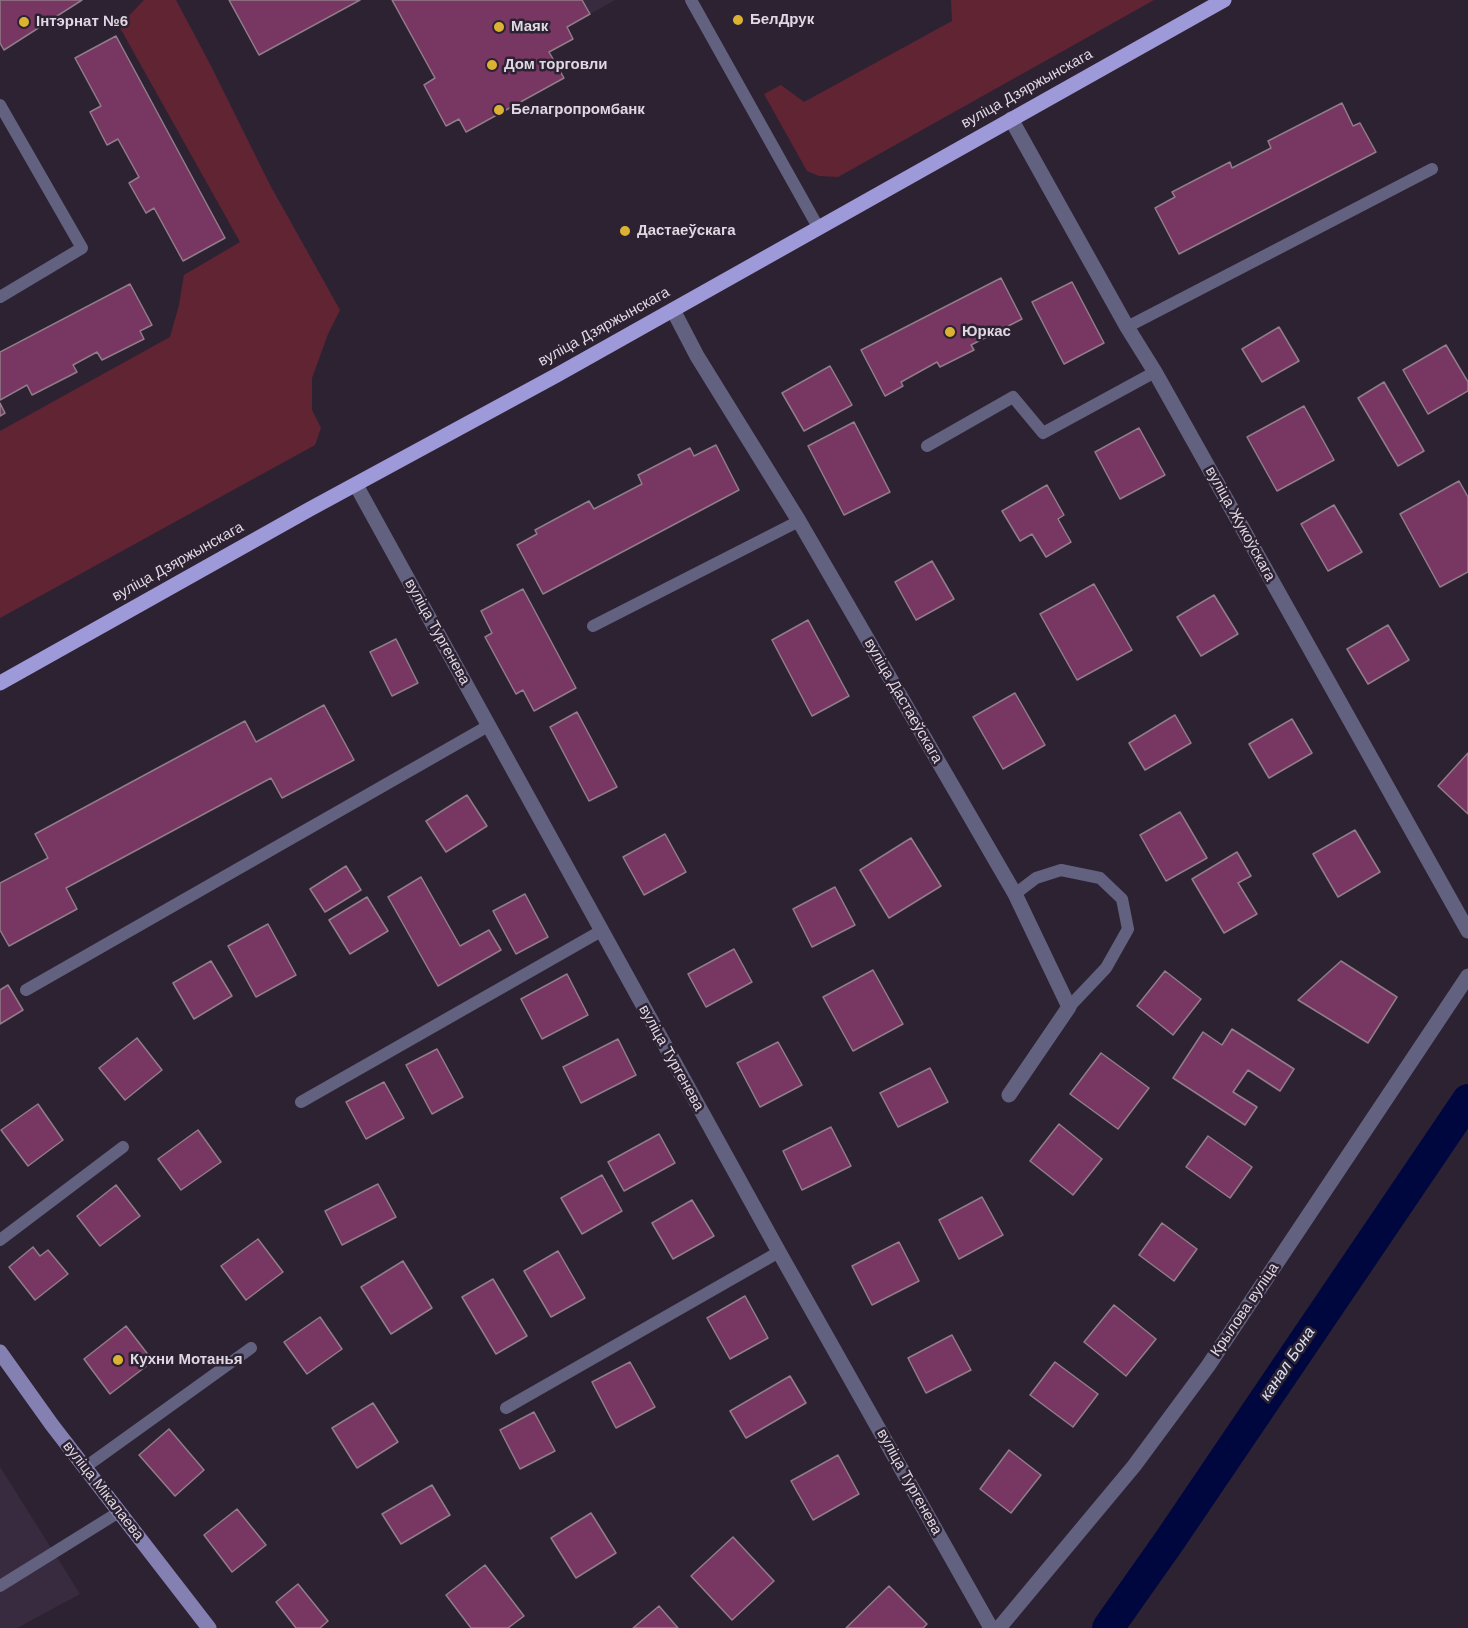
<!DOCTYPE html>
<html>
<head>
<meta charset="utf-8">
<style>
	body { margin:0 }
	canvas { display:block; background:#2d2232 }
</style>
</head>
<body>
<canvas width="1468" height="1628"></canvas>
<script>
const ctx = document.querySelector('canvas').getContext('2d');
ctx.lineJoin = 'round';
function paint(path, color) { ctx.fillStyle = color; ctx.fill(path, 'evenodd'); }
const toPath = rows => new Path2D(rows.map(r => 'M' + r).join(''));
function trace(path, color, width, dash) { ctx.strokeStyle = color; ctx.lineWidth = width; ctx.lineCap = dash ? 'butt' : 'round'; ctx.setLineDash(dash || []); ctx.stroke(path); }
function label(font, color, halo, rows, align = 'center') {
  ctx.font = font + ' Arial,sans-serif'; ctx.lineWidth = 5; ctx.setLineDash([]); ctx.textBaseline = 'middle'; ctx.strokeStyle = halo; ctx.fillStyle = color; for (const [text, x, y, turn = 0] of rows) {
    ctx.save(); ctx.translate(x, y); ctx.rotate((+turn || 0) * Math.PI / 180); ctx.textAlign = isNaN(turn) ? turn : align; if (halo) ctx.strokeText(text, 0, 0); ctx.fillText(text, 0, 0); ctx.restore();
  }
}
const built = toPath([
	[582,0,615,0,590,14],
	[0,1467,80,1594,17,1628,0,1628]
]);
const green = toPath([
	[144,0,176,0,211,66,270,185,340,310,328,334,312,378,312,410,321,428,315,445,0,618,0,431,170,337,179,305,184,275,240,242,119,26],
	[951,0,1154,0,838,177,819,176,807,171,764,94,781,85,804,102,952,21]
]);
const canal = toPath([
	[1108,1628,1170,1540,1468,1100]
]);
const building = toPath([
	[0,0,82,0,4,50,0,43,0,0],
	[229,0,360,0,259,55,229,0],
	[392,0,582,0,590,14,567,27,573,39,549,52,564,78,466,132,459,119,446,126,424,85,435,78,392,0],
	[116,36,225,238,183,261,154,208,146,213,129,183,139,177,118,139,107,145,90,112,101,106,75,58,116,36],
	[1342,103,1353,126,1360,123,1376,152,1179,254,1155,208,1175,197,1172,192,1230,162,1232,168,1271,148,1268,141,1342,103],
	[1001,278,1022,319,971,345,974,350,940,367,937,362,901,382,903,386,885,396,861,350,1001,278],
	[1072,282,1104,343,1064,364,1032,302,1072,282],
	[130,284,152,325,140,331,144,339,102,360,97,352,73,365,77,372,32,395,27,385,0,400,0,352,130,284],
	[1279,327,1299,361,1262,382,1242,349,1279,327],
	[1446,345,1468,382,1468,391,1428,414,1403,370,1446,345],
	[830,366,852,405,804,431,782,393,830,366],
	[1384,382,1424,451,1398,466,1358,398,1384,382],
	[0,403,5,413,0,416,0,403],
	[1304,406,1334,460,1277,491,1247,437,1304,406],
	[854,422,890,492,844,515,808,446,854,422],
	[1139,428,1165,475,1120,499,1095,452,1139,428],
	[716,445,739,490,543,594,517,545,537,534,535,530,589,501,594,509,642,484,638,475,690,448,694,456,716,445],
	[1459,481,1468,497,1468,572,1440,587,1400,514,1459,481],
	[1047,485,1064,515,1058,519,1071,542,1046,557,1032,534,1020,541,1002,511,1047,485],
	[1334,505,1362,552,1328,571,1301,524,1334,505],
	[932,561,954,599,916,620,895,582,932,561],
	[1094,584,1132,650,1077,680,1040,614,1094,584],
	[523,589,576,688,534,711,523,690,516,694,485,637,492,633,481,611,523,589],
	[1214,595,1238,634,1201,656,1177,617,1214,595],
	[808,620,849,696,812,716,772,640,808,620],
	[1388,625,1409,660,1368,684,1347,649,1388,625],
	[396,639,418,683,392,696,370,652,396,639],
	[1015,693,1045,745,1003,769,973,717,1015,693],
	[324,705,354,760,282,798,271,778,66,888,77,909,9,946,0,930,0,883,48,858,35,834,245,721,256,742,324,705],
	[577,712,617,787,589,801,550,727,577,712],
	[1175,715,1191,743,1145,770,1129,743,1175,715],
	[1292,719,1312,753,1269,778,1249,744,1292,719],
	[1468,753,1468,814,1438,786,1468,753],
	[467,795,487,826,446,852,426,821,467,795],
	[1180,812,1207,858,1166,881,1140,835,1180,812],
	[1355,830,1380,872,1338,897,1313,854,1355,830],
	[665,834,686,872,644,895,623,857,665,834],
	[911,838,941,886,889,918,860,870,911,838],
	[1237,852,1251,876,1238,883,1257,914,1224,933,1192,879,1237,852],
	[346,866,361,890,325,912,310,889,346,866],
	[421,877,460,946,489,930,501,950,438,986,388,897,421,877],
	[835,887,855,925,812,947,793,909,835,887],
	[525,894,548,937,516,954,493,911,525,894],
	[367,897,388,931,350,954,329,920,367,897],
	[268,924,296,975,256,997,228,946,268,924],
	[734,949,752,982,706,1007,688,974,734,949],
	[211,961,232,996,194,1019,173,983,211,961],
	[1341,961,1397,997,1368,1043,1298,1000,1341,961],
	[873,970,903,1024,853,1051,823,997,873,970],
	[1165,971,1201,999,1173,1035,1137,1006,1165,971],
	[567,974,588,1015,542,1039,521,999,567,974],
	[8,985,23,1010,0,1024,0,990,8,985],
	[1232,1029,1294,1069,1280,1091,1248,1070,1233,1092,1257,1107,1245,1125,1173,1078,1203,1032,1222,1045,1232,1029],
	[137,1038,162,1070,125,1100,99,1068,137,1038],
	[618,1039,636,1075,581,1103,563,1067,618,1039],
	[778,1042,802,1085,760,1107,737,1063,778,1042],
	[437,1049,463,1097,432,1114,406,1065,437,1049],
	[1101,1053,1149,1088,1118,1129,1070,1094,1101,1053],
	[930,1068,948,1102,898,1127,880,1093,930,1068],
	[384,1082,404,1118,366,1139,346,1102,384,1082],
	[38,1104,63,1140,28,1166,1,1130,38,1104],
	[1059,1124,1102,1159,1073,1195,1030,1161,1059,1124],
	[831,1127,851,1166,802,1190,783,1151,831,1127],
	[198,1130,221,1162,181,1190,158,1159,198,1130],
	[659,1134,675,1163,624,1191,608,1162,659,1134],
	[1208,1136,1252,1167,1230,1198,1186,1167,1208,1136],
	[602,1175,622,1211,582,1234,561,1198,602,1175],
	[378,1184,396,1217,342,1245,325,1211,378,1184],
	[116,1185,140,1216,100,1246,77,1216,116,1185],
	[982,1197,1003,1235,959,1259,939,1220,982,1197],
	[692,1200,714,1236,673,1259,652,1223,692,1200],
	[1162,1223,1197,1249,1174,1281,1139,1255,1162,1223],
	[258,1239,283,1272,246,1300,221,1266,258,1239],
	[899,1242,919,1281,872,1305,852,1266,899,1242],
	[33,1247,40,1256,48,1250,68,1274,35,1300,9,1267,33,1247],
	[558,1251,585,1298,551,1317,524,1271,558,1251],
	[403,1261,432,1308,391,1334,361,1287,403,1261],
	[493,1279,527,1336,496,1354,462,1297,493,1279],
	[745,1296,768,1338,730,1359,707,1318,745,1296],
	[1114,1305,1156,1339,1126,1376,1084,1342,1114,1305],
	[320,1317,342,1349,307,1374,284,1342,320,1317],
	[126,1326,153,1361,110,1394,84,1359,126,1326],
	[952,1335,971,1370,926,1393,908,1358,952,1335],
	[630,1362,655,1407,616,1428,592,1382,630,1362],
	[1055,1362,1098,1394,1073,1427,1030,1395,1055,1362],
	[790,1376,806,1403,746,1438,730,1411,790,1376],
	[373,1403,398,1442,357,1468,332,1428,373,1403],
	[534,1412,555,1451,520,1469,500,1430,534,1412],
	[169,1429,204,1470,175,1496,139,1455,169,1429],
	[1009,1450,1041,1475,1011,1513,980,1489,1009,1450],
	[838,1455,859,1494,813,1520,791,1481,838,1455],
	[432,1485,450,1515,401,1544,382,1514,432,1485],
	[237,1509,266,1545,232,1572,204,1535,237,1509],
	[591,1513,616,1553,576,1578,551,1538,591,1513],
	[733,1537,774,1581,732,1620,691,1576,733,1537],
	[485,1565,524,1616,508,1628,471,1628,446,1595,485,1565],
	[298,1584,328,1621,320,1628,296,1628,276,1602,298,1584],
	[889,1586,927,1624,923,1628,846,1628,889,1586],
	[659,1606,678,1628,633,1628,659,1606]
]);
const lane = toPath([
	[691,0,818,227],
	[0,105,82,248,0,297],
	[1127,327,1432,169],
	[927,446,1013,397,1043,433,1155,372],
	[593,626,799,521],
	[1015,894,1036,878,1061,870,1100,878,1122,899,1128,929,1106,968,1069,1007],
	[26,990,488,726],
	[301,1102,601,931],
	[0,1240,123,1147],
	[506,1408,779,1252],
	[84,1468,251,1348],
	[0,1586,119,1512]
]);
const street = toPath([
	[1011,119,1127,327,1155,372,1468,931],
	[673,310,697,356,799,521,1015,894,1069,1007,1009,1095],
	[356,485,779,1252,991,1628],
	[999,1628,1134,1466,1208,1366,1468,976]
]);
const secondary = toPath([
	[0,1352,52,1425,209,1628]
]);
const primary = toPath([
	[0,683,310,509,557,375,1224,0]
]);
const markers = [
	[738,20,6,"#dcb233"],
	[24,22,6,"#dcb233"],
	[499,27,6,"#dcb233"],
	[492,65,6,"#dcb233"],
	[499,110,6,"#dcb233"],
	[625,231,6,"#dcb233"],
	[950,332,6,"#dcb233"],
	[118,1360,6,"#dcb233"]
];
const poiNames = [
	["БелДрук",750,20],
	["Інтэрнат №6",36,22],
	["Маяк",511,27],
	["Дом торговли",504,65],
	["Белагропромбанк",511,110],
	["Дастаеўскага",637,231],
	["Юркас",962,332],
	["Кухни Мотанья",130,1360]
];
const streetNames = [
	["вуліца Дзяржынскага",1027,89,-29],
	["вуліца Дзяржынскага",604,327,-29],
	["вуліца Жукоўскага",1240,524,61],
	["вуліца Дзяржынскага",178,562,-29],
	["вуліца Тургенева",437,632,61],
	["вуліца Дастаеўскага",903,701,60],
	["вуліца Тургенева",671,1058,61],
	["Крылова вуліца",1245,1310,-56],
	["вуліца Тургенева",909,1482,61],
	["вуліца Мікалаева",103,1491,52]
];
const waterNames = [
	["канал Бона",1288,1364,-56]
];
paint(built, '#382b3f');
paint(green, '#612433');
trace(canal, '#00073f', 32);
paint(building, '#783662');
trace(building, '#917c89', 1.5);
trace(lane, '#62617f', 12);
trace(street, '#62617f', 15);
trace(secondary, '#8480b1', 15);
trace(primary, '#9e99d8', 15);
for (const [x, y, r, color] of markers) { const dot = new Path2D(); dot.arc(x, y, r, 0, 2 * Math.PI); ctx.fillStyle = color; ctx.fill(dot); trace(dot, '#2d2232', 2); }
label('bold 15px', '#dfd8e3', '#2d2232', poiNames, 'left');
label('15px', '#dfd8e3', '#2d2232', streetNames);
label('italic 16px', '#d7e2f4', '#2d2232', waterNames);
</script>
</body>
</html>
